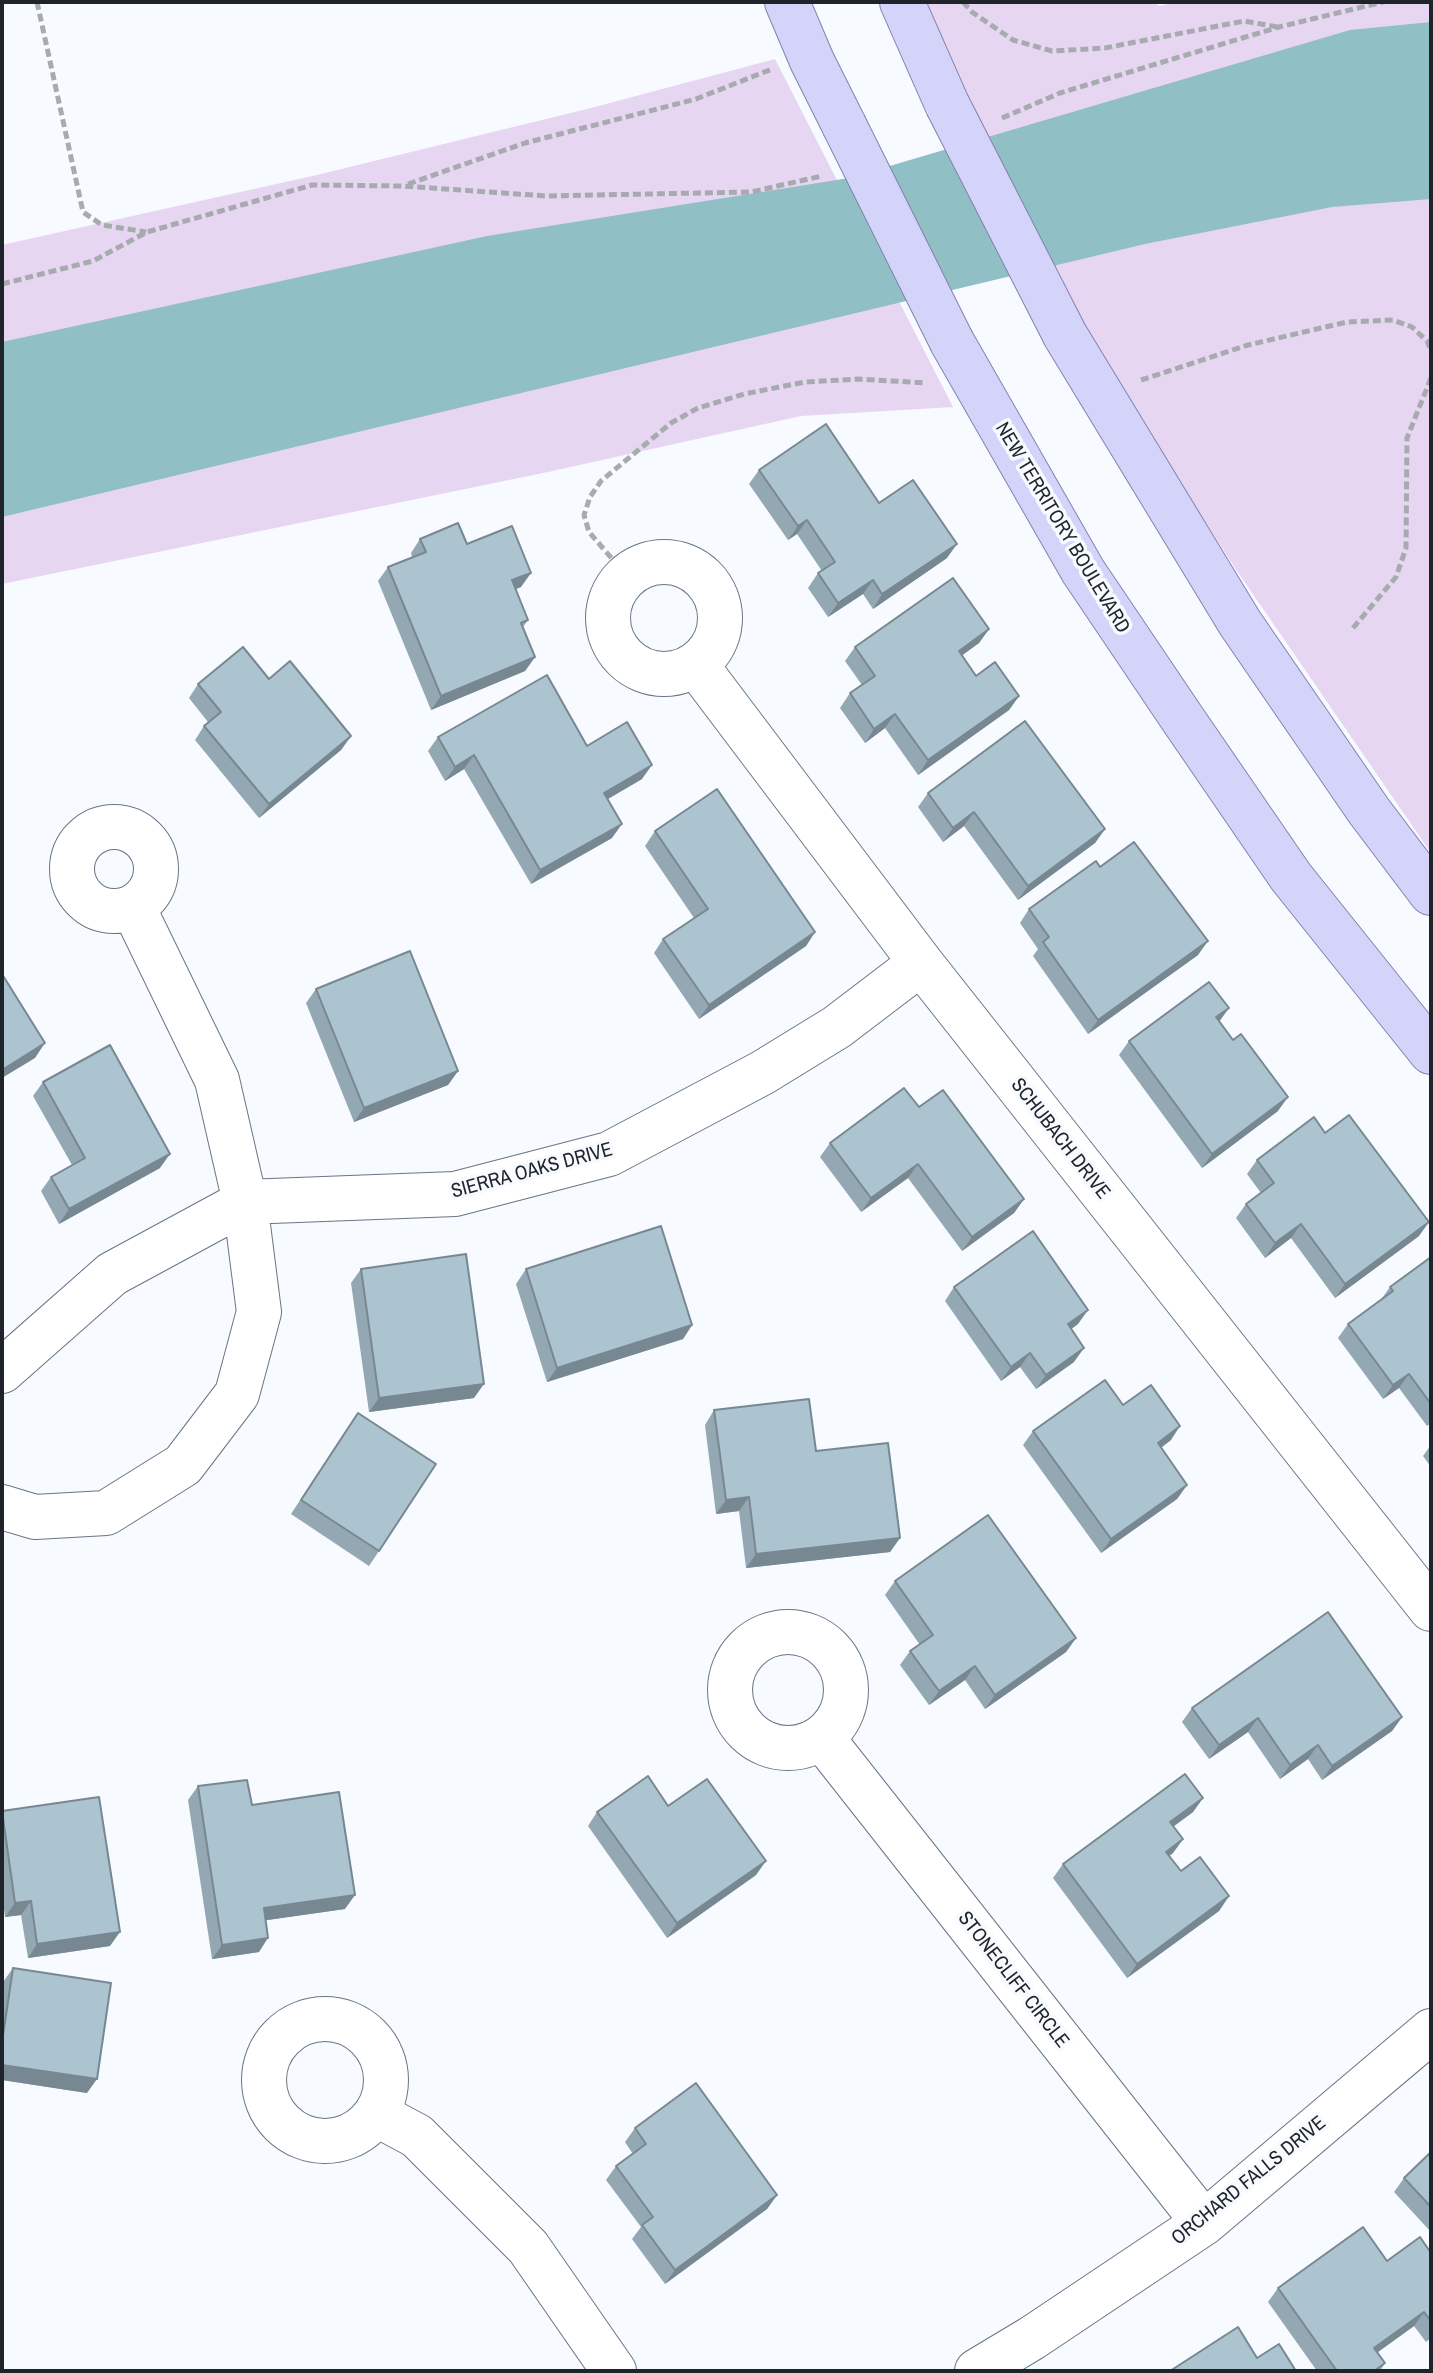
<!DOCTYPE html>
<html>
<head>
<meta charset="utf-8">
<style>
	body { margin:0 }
	#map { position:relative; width:1433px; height:2373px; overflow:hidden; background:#f7fafe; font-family:"Archivo Narrow",sans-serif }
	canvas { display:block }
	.frame { position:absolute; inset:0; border:4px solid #1f242b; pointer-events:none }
</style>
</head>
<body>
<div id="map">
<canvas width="1433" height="2373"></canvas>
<div class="frame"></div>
</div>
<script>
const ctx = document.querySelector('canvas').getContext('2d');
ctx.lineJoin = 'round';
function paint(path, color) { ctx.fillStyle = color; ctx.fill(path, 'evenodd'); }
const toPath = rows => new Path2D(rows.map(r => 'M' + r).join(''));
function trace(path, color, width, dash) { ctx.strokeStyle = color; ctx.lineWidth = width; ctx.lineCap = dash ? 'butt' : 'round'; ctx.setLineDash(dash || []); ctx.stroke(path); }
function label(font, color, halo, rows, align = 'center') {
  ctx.font = font + ' "Archivo Narrow",sans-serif'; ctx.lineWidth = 7; ctx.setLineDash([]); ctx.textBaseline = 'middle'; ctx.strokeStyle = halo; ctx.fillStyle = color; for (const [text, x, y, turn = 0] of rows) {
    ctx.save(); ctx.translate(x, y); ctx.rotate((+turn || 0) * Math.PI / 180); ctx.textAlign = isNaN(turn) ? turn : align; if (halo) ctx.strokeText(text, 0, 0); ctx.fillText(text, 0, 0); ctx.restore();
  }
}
const green = toPath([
	[922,2,1152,2,1160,6,1175,2,1431,2,1431,853,1237,571,1105,367,1054,272],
	[775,59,953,407,801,416,548,472,2,584,2,245,317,175,591,108]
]);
const water = toPath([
	[1431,22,1431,199,1332,207,1145,244,2,517,2,342,487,236,849,178,1350,30]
]);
const path = toPath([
	[37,2,83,212,102,225,146,232],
	[963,2,972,12,1013,40,1052,51,1105,48,1244,21,1278,27],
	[1002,118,1060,93,1279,27,1383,2],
	[408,184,525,143,696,99,772,69],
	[2,284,93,261,147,232,312,185,403,186,546,196,751,192,822,176],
	[1141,380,1248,345,1347,322,1393,320,1412,327,1427,341,1431,350],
	[627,576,589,532,584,515,590,497,601,481,671,423,698,408,744,394,805,382,859,379,926,383],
	[1353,628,1396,577,1406,548,1407,438,1431,378]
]);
const minor = toPath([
	'608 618a56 56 0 1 1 112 0a56 56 0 1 1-112 0Z',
	[696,665,921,963,1431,1609],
	'72 869a42 42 0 1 1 84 0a42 42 0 1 1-84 0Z',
	[2,1371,112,1274,245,1202,455,1194,609,1154,762,1073,837,1027,921,963],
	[2,1507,35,1517,106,1513,183,1465,237,1394,259,1312,245,1202,217,1080,133,907],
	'730 1690a58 58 0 1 1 116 0a58 58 0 1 1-116 0Z',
	[822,1738,1204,2223],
	'264 2080a61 61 0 1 1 122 0a61 61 0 1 1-122 0Z',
	[376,2114,417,2136,528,2247,614,2371],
	[977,2371,1032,2338,1204,2223,1431,2031]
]);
const major = toPath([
	[787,2,812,61,844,125],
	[902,2,947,104],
	[1065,335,1240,623,1369,811,1431,893],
	[952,342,1083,571,1182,718,1291,877,1431,1052]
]);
const majorBridge = toPath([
	[947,104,1065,335],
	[844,125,952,342]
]);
const wall = toPath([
	[759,470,879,503,947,558,873,609,863,594,828,617,808,588,818,573,822,571,797,534,788,540,749,484],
	[420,539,467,544,521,587,516,589,528,620,523,627,535,657,525,671,431,710,378,581,388,567,412,557,411,553],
	[989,629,979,643,962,655,976,676,1019,696,1009,710,918,775,885,728,865,743,840,708,850,693,862,685,845,661,855,647],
	[198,684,351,736,341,750,259,818,195,740,204,726,208,722,189,698],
	[438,737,587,746,642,779,608,799,612,838,531,884,464,769,445,781,428,751],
	[928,793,1105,829,1095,843,1018,900,964,826,943,842,918,807],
	[655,831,815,932,806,946,699,1019,654,953,663,939,694,918,645,846],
	[1100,867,1198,955,1088,1034,1033,956,1038,949,1020,923,1029,909],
	[316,989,458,1071,448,1085,354,1122,306,1003],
	[1219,1021,1278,1111,1202,1168,1119,1055,1129,1041],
	[43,1082,160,1168,59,1224,41,1191,51,1177,72,1165,33,1096],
	[919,1107,1024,1199,1014,1213,962,1251,908,1178,861,1212,820,1157,830,1143],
	[1325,1133,1419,1236,1335,1298,1291,1238,1265,1258,1236,1218,1246,1204,1261,1193,1247,1174,1257,1160],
	[1431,1257,1431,1423,1427,1426,1399,1388,1383,1399,1338,1338,1348,1324,1380,1301,1390,1287],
	[361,1269,474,1398,369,1412,351,1283],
	[526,1269,692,1325,683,1339,547,1382,516,1284],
	[954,1287,1078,1324,1071,1329,1074,1362,1036,1389,1020,1367,1001,1381,945,1301],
	[1123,1405,1171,1440,1161,1448,1187,1485,1177,1499,1101,1553,1023,1445,1033,1431],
	[714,1410,816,1451,900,1538,890,1552,746,1568,739,1511,716,1514,705,1425],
	[348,1427,379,1551,369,1566,291,1514],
	[1431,1445,1431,1467,1423,1456],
	[895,1581,1076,1638,1066,1652,985,1709,965,1680,929,1705,900,1665,910,1651,920,1645,885,1595],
	[1192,1708,1402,1717,1392,1731,1322,1780,1308,1759,1280,1779,1248,1732,1209,1759,1182,1722],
	[198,1786,252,1805,345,1909,266,1920,259,1952,212,1959,188,1800],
	[1203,1798,1193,1812,1173,1827,1183,1839,1173,1853,1169,1856,1181,1871,1229,1896,1219,1911,1127,1978,1053,1878,1063,1864],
	[668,1806,756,1875,667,1938,588,1826,597,1812],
	[2,1811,110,1946,28,1958,21,1915,5,1917,2,1894],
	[13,1968,87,2093,2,2080,2,1990,3,1982],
	[635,2128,777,2195,767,2209,665,2284,632,2239,641,2227,606,2180,616,2166,633,2154,625,2142],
	[1431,2152,1431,2232,1394,2192,1404,2178],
	[1431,2253,1431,2338,1426,2342,1414,2326,1378,2352,1385,2363,1380,2371,1317,2371,1268,2302,1278,2288,1387,2261]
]);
const shadedWall = toPath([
	[807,520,797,534,788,540,798,526],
	[957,544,947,558,873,609,882,594],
	[531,573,521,587,502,594,512,580],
	[873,580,863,594,828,617,838,603],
	[989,629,979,643,949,665,959,651],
	[535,657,525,671,431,710,441,696],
	[1019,696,1009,710,918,775,928,760],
	[895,714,885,728,865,743,874,729],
	[351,736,341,750,259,818,269,804],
	[474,755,464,769,445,781,455,767],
	[652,765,642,779,594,807,604,793],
	[974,812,964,826,943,842,953,828],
	[622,824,612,838,531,884,540,870],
	[1105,829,1095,843,1018,900,1028,886],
	[815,932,806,946,699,1019,709,1005],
	[1208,941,1198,955,1088,1034,1098,1020],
	[1229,1008,1219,1022,1216,1017],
	[45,1043,35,1058,2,1078,2,1070],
	[458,1071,448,1085,354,1122,364,1108],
	[1288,1097,1278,1111,1202,1168,1212,1154],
	[170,1154,160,1168,59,1224,69,1209],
	[918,1164,908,1178,861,1212,871,1198],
	[1024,1199,1014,1213,962,1251,972,1237],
	[1429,1222,1419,1236,1335,1298,1345,1284],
	[1301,1224,1291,1238,1265,1258,1275,1243],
	[1088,1310,1078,1324,1058,1339,1068,1324],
	[692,1325,683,1339,547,1382,557,1368],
	[1084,1348,1074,1362,1036,1389,1046,1375],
	[1030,1353,1020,1367,1001,1381,1011,1367],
	[1409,1374,1399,1388,1383,1399,1393,1385],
	[484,1384,474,1398,369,1412,379,1398],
	[1180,1426,1171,1440,1148,1457,1158,1443],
	[1187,1485,1177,1499,1101,1553,1111,1539],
	[749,1497,739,1511,716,1514,726,1500],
	[900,1538,890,1552,746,1568,756,1554],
	[1076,1638,1066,1652,985,1709,995,1695],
	[975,1666,965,1680,929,1705,939,1691],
	[1402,1717,1392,1731,1322,1780,1332,1766],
	[1258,1718,1248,1732,1209,1759,1219,1745],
	[1318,1745,1308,1759,1280,1779,1290,1765],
	[1203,1798,1193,1812,1160,1836,1170,1822],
	[1183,1839,1173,1853,1156,1866,1166,1852],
	[766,1861,756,1875,667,1938,677,1923],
	[355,1895,345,1909,254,1922,264,1908],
	[1229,1896,1219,1911,1127,1978,1137,1964],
	[31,1901,21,1915,5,1917,15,1903],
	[120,1932,110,1946,28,1958,37,1944],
	[268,1938,259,1952,212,1959,222,1945],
	[2,2065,97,2079,87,2093,2,2080],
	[777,2195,767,2209,665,2284,675,2270],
	[1424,2312,1414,2326,1364,2362,1374,2348]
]);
const building = toPath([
	[826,424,879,503,913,480,957,544,882,594,873,580,838,603,818,573,835,562,807,520,798,526,759,470,826,424],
	[458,523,467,544,512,526,531,573,512,580,528,620,521,623,535,657,441,696,388,567,426,552,420,539,458,523],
	[953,578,989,629,959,651,976,676,995,662,1019,696,928,760,895,714,874,729,850,693,875,676,855,647,953,578],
	[243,647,269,679,290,661,351,736,269,804,204,726,221,712,198,684,243,647],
	[547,675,587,746,627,722,652,765,604,793,622,824,540,870,474,755,455,767,438,737,547,675],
	[1025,721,1105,829,1028,886,974,812,953,828,928,793,1025,721],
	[717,789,815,932,709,1005,663,939,708,909,655,831,717,789],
	[1134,842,1208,941,1098,1020,1043,942,1049,937,1029,909,1096,861,1100,867,1134,842],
	[410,951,458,1071,364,1108,316,989,410,951],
	[2,974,45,1043,2,1070,2,974],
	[1209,982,1229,1008,1216,1017,1233,1040,1241,1034,1288,1097,1212,1154,1129,1041,1209,982],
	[110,1045,170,1154,69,1209,51,1177,85,1158,43,1082,110,1045],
	[904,1088,919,1107,943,1090,1024,1199,972,1237,918,1164,871,1198,830,1143,904,1088],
	[1349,1115,1429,1222,1345,1284,1301,1224,1275,1243,1246,1204,1274,1183,1257,1160,1314,1117,1325,1133,1349,1115],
	[661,1226,692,1325,557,1368,526,1269,661,1226],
	[1033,1231,1088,1310,1068,1324,1084,1348,1046,1375,1030,1353,1011,1367,954,1287,1033,1231],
	[466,1254,484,1384,379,1398,361,1269,466,1254],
	[1431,1257,1431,1404,1409,1374,1393,1385,1348,1324,1393,1291,1390,1287,1431,1257],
	[1105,1380,1123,1405,1151,1385,1180,1426,1158,1443,1187,1485,1111,1539,1033,1431,1105,1380],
	[809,1399,816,1451,888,1443,900,1538,756,1554,749,1497,726,1500,714,1410,809,1399],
	[358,1413,436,1464,379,1551,301,1500,358,1413],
	[988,1515,1076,1638,995,1695,975,1666,939,1691,910,1651,933,1635,895,1581,988,1515],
	[1328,1612,1402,1717,1332,1766,1318,1745,1290,1765,1258,1718,1219,1745,1192,1708,1328,1612],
	[1185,1774,1203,1798,1170,1822,1183,1839,1166,1852,1181,1871,1200,1857,1229,1896,1137,1964,1063,1864,1185,1774],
	[648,1776,668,1806,707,1779,766,1861,677,1923,597,1812,648,1776],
	[247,1780,252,1805,339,1792,355,1895,264,1908,268,1938,222,1945,198,1786,247,1780],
	[99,1797,120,1932,37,1944,31,1901,15,1903,2,1811,99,1797],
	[13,1968,111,1983,97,2079,2,2065,2,2042,13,1968],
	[696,2083,777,2195,675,2270,642,2225,653,2217,616,2166,646,2144,635,2128,696,2083],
	[1431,2152,1431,2207,1404,2178,1431,2152],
	[1363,2227,1387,2261,1420,2237,1431,2253,1431,2321,1424,2312,1374,2348,1385,2363,1374,2371,1337,2371,1278,2288,1363,2227],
	[1238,2327,1257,2358,1279,2344,1296,2371,1170,2371,1238,2327]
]);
const streetNames = [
	["NEW TERRITORY BOULEVARD",1062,528,59],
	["SCHUBACH DRIVE",1060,1139,52],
	["SIERRA OAKS DRIVE",532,1171,-15],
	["STONECLIFF CIRCLE",1013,1980,52],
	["ORCHARD FALLS DRIVE",1249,2181,-39]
];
paint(green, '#e7d6f2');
paint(water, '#90bfc5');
trace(minor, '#697587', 46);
trace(major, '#8283ae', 46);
trace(path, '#a7abb0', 5, [8, 4]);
trace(minor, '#fff', 44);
trace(major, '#d4d3f9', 44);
trace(majorBridge, '#8283ae', 46, []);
trace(majorBridge, '#d4d3f9', 44);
paint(wall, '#94a8b3');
paint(shadedWall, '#788892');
paint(building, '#acc3d0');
trace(building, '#788892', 2);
label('20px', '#1f242b', '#f7fafe', streetNames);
</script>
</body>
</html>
